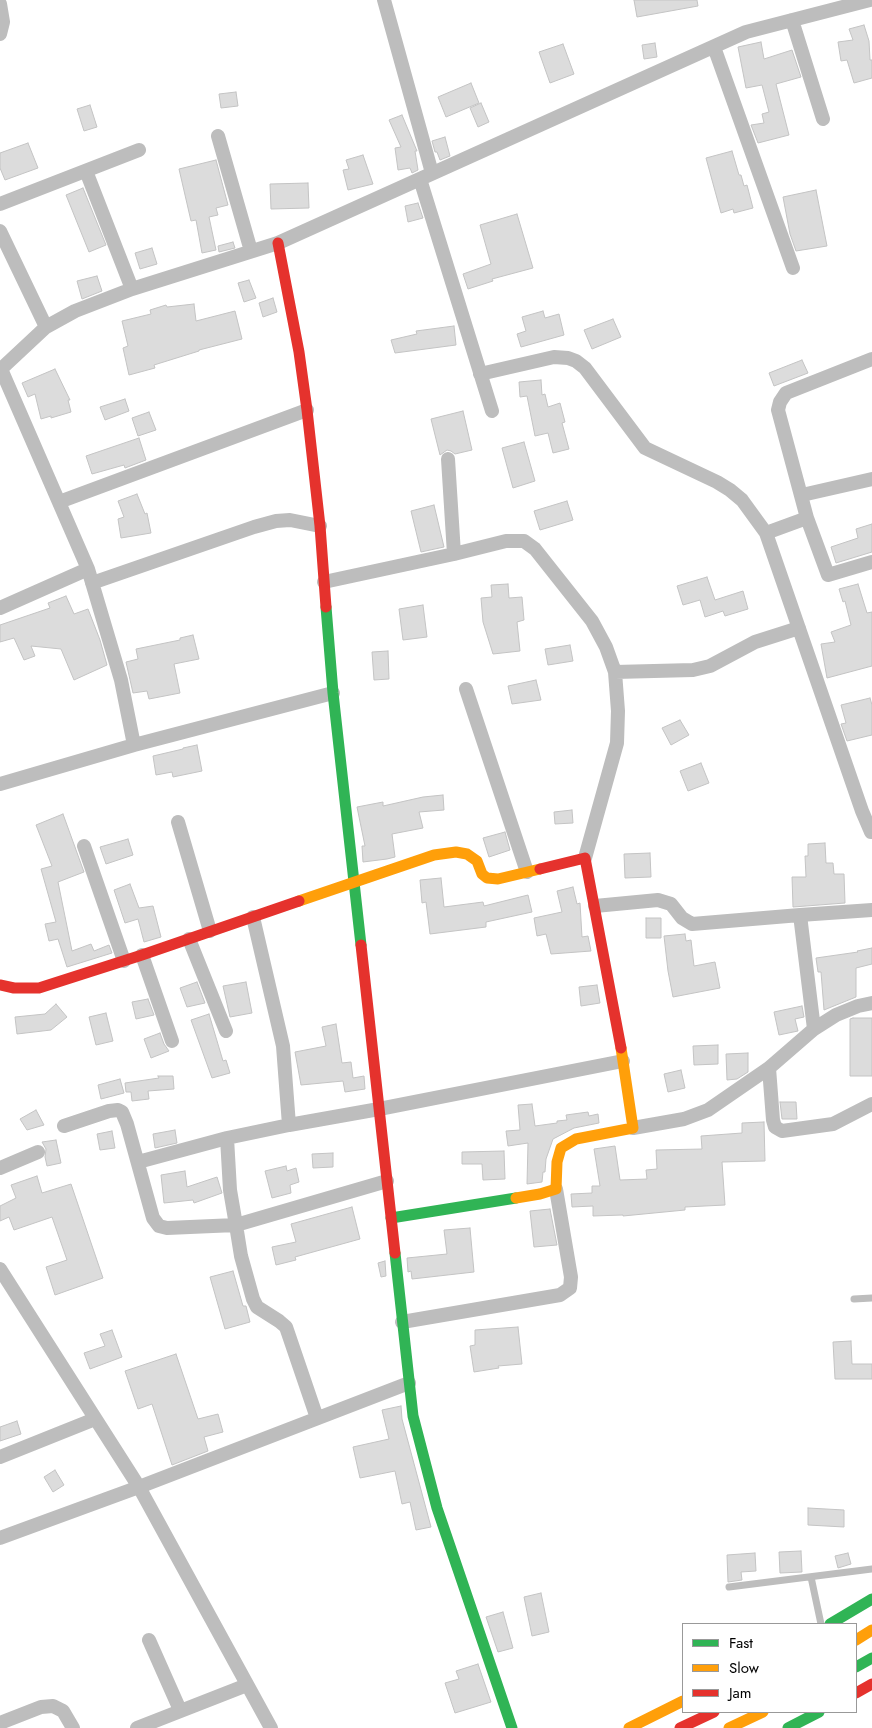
<!DOCTYPE html>
<html>
<head>
<meta charset="utf-8">
<style>
	body { margin:0 }
	#map { position:relative; width:872px; height:1728px; overflow:hidden; background:#fff; font-family:Jost,sans-serif }
	canvas { display:block }
	.legend { position:absolute; left:682px; top:1623px; width:175px; height:90px; box-sizing:border-box; background:#fff; border:1px solid #999; margin:0; padding:6px 9px; list-style:none; font-size:15px; color:#000 }
	.legend li { display:flex; align-items:center; gap:10px; height:25px }
	.legend b { width:25px; border:1px solid #999 }
</style>
</head>
<body>
<div id="map">
<canvas width="872" height="1728"></canvas>
<ul class="legend">
<li><b style="height:6px;background:#30b455"></b>Fast</li>
<li><b style="height:6px;background:#ff9f0a"></b>Slow</li>
<li><b style="height:6px;background:#e5322d"></b>Jam</li>
</ul>
</div>
<script>
const ctx = document.querySelector('canvas').getContext('2d');
ctx.lineJoin = 'round';
function paint(path, color) { ctx.fillStyle = color; ctx.fill(path, 'evenodd'); }
const toPath = rows => new Path2D(rows.map(r => 'M' + r).join(''));
function trace(path, color, width, dash) { ctx.strokeStyle = color; ctx.lineWidth = width; ctx.lineCap = dash ? 'butt' : 'round'; ctx.setLineDash(dash || []); ctx.stroke(path); }
const building = toPath([
	[634,0,697,0,698,6,637,17,634,0],
	[864,25,869,41,870,60,872,60,872,78,854,83,847,60,841,61,838,42,853,40,849,29,864,25],
	[761,42,764,59,792,50,801,77,776,84,789,135,758,143,751,125,764,123,762,114,769,112,762,85,746,88,738,47,761,42],
	[655,43,657,57,644,59,642,45,655,43],
	[563,44,574,74,550,83,539,52,563,44],
	[471,83,479,103,446,117,438,97,471,83],
	[236,92,238,106,221,108,219,94,236,92],
	[481,103,489,122,478,127,470,108,481,103],
	[90,105,97,127,84,131,77,109,90,105],
	[402,115,417,151,415,151,418,170,412,173,410,168,398,170,395,148,401,147,389,120,402,115],
	[445,137,450,156,440,160,437,152,435,152,432,141,445,137],
	[28,143,38,168,5,180,0,168,0,153,28,143],
	[732,151,739,175,741,175,744,186,747,185,753,208,734,213,733,209,721,213,706,158,732,151],
	[363,155,373,184,348,190,343,170,349,169,346,160,363,155],
	[216,160,228,205,216,208,218,215,209,217,216,250,202,253,196,220,191,221,179,169,216,160],
	[308,183,309,208,271,209,270,184,308,183],
	[83,188,106,245,89,252,66,195,83,188],
	[816,190,827,246,796,251,790,234,783,197,816,190],
	[418,203,423,218,408,222,405,206,418,203],
	[517,214,533,268,492,279,493,281,468,289,463,274,491,264,480,225,517,214],
	[233,242,235,248,219,252,218,246,233,242],
	[152,248,157,264,140,269,135,253,152,248],
	[97,276,102,291,82,299,77,281,97,276],
	[249,280,256,298,244,302,238,283,249,280],
	[273,298,277,312,263,317,259,303,273,298],
	[194,304,196,321,235,311,242,339,199,350,199,351,154,365,155,368,129,375,123,348,128,346,122,321,151,314,150,310,166,305,167,307,194,304],
	[543,311,545,318,559,314,564,335,521,347,517,334,526,331,522,317,543,311],
	[613,319,621,337,592,349,584,330,613,319],
	[454,326,456,345,395,353,391,340,417,334,416,331,454,326],
	[802,360,808,373,774,386,769,373,802,360],
	[55,369,70,400,68,400,71,412,51,418,51,416,41,419,35,394,28,397,22,383,55,369],
	[541,380,542,395,545,394,548,407,560,403,565,422,562,423,569,449,553,453,548,433,535,436,527,396,520,397,519,382,541,380],
	[125,399,129,411,105,420,100,407,125,399],
	[463,411,472,450,455,454,451,451,447,450,440,455,431,419,463,411],
	[149,412,156,430,138,436,132,418,149,412],
	[139,438,146,460,125,468,124,465,92,474,86,456,139,438],
	[524,442,535,481,513,488,502,448,524,442],
	[137,494,145,514,147,513,151,533,121,538,118,519,124,517,118,501,137,494],
	[567,501,573,520,540,530,534,511,567,501],
	[434,505,444,547,421,552,411,511,434,505],
	[872,524,872,552,836,563,831,547,858,538,856,529,872,524],
	[707,577,715,600,743,591,748,609,725,616,723,611,705,617,700,600,683,605,677,586,707,577],
	[508,584,509,598,522,597,524,620,517,622,520,651,493,654,483,622,481,598,492,597,491,585,508,584],
	[858,584,867,613,872,612,872,666,827,678,821,644,835,642,831,632,851,625,845,601,843,602,839,589,858,584],
	[66,596,74,614,88,609,100,640,107,665,74,680,61,649,31,646,35,656,24,660,14,638,0,642,0,625,50,608,48,603,66,596],
	[423,605,427,637,403,640,399,609,423,605],
	[193,635,199,659,174,664,180,693,149,699,147,691,133,693,126,662,138,659,136,649,180,640,180,638,193,635],
	[570,645,573,661,548,665,545,649,570,645],
	[388,651,389,679,374,680,372,652,388,651],
	[536,680,541,700,512,704,508,686,536,680],
	[870,698,872,705,872,735,847,741,841,724,846,723,841,705,870,698],
	[680,720,689,735,671,745,662,728,680,720],
	[197,745,202,771,173,777,172,772,156,775,153,756,183,749,183,748,197,745],
	[701,763,709,783,688,791,680,771,701,763],
	[443,795,444,810,419,812,423,828,392,834,395,857,387,859,363,862,362,846,365,846,357,807,383,802,383,806,423,797,443,795],
	[572,810,573,823,555,824,554,812,572,810],
	[63,814,84,872,58,882,72,951,91,944,94,951,109,945,112,953,67,967,58,939,49,941,45,924,56,922,41,869,52,866,36,825,63,814],
	[505,832,510,850,489,857,483,838,505,832],
	[128,839,133,855,106,864,100,847,128,839],
	[825,843,826,863,833,863,834,874,844,874,845,903,793,907,792,877,806,877,805,856,808,856,808,844,825,843],
	[650,853,651,877,625,878,624,854,650,853],
	[441,878,444,907,483,902,484,906,528,895,532,912,486,922,486,927,430,934,426,902,422,903,420,880,441,878],
	[130,884,139,908,153,906,161,937,144,942,138,919,125,923,114,890,130,884],
	[573,887,577,904,580,903,582,937,588,936,591,951,551,954,546,934,537,936,534,918,562,912,557,891,573,887],
	[646,918,661,918,661,938,646,938,646,918],
	[685,934,686,941,691,940,694,966,715,962,720,988,673,997,668,971,664,936,685,934],
	[872,948,872,964,856,968,856,997,824,1010,821,972,818,972,816,958,858,952,857,951,872,948],
	[197,982,205,1003,187,1007,180,988,197,982],
	[246,982,252,1013,230,1017,223,986,246,982],
	[597,985,600,1003,581,1006,579,987,597,985],
	[148,999,154,1015,136,1019,132,1002,148,999],
	[56,1004,67,1017,51,1030,17,1034,15,1017,45,1014,56,1004],
	[802,1006,804,1017,795,1019,798,1031,779,1035,774,1012,802,1006],
	[106,1013,113,1041,96,1045,89,1017,106,1013],
	[209,1014,223,1061,226,1060,230,1073,212,1078,191,1020,209,1014],
	[853,1018,872,1018,872,1076,850,1076,850,1019,853,1018],
	[336,1024,342,1063,351,1062,353,1078,364,1076,365,1089,345,1092,343,1081,301,1085,295,1052,326,1046,322,1027,336,1024],
	[160,1033,164,1044,169,1051,151,1058,144,1039,160,1033],
	[718,1045,718,1064,694,1065,693,1046,718,1045],
	[748,1053,748,1072,737,1079,727,1080,726,1054,748,1053],
	[681,1070,685,1088,668,1092,664,1074,681,1070],
	[158,1076,173,1076,174,1089,148,1091,149,1099,132,1101,131,1092,126,1092,125,1083,159,1078,158,1076],
	[120,1079,124,1093,101,1099,98,1085,120,1079],
	[780,1102,796,1102,797,1119,782,1119,780,1102],
	[532,1104,535,1126,557,1123,557,1121,567,1120,566,1115,588,1112,589,1116,598,1114,599,1123,574,1128,553,1139,546,1159,545,1172,543,1172,542,1182,527,1184,528,1143,508,1146,506,1131,520,1130,518,1105,532,1104],
	[36,1110,44,1125,27,1130,20,1119,36,1110],
	[764,1122,765,1161,722,1162,725,1205,685,1207,685,1210,623,1216,623,1215,593,1216,593,1206,572,1207,571,1194,592,1193,592,1186,600,1186,594,1149,615,1146,620,1180,647,1179,646,1170,657,1169,656,1150,702,1149,701,1136,742,1133,742,1123,764,1122],
	[175,1130,177,1143,155,1148,153,1134,175,1130],
	[112,1131,115,1148,100,1150,97,1134,112,1131],
	[56,1140,61,1163,47,1166,45,1157,46,1149,42,1142,56,1140],
	[504,1151,505,1179,483,1180,482,1164,462,1164,462,1152,504,1151],
	[333,1153,333,1167,313,1168,312,1154,333,1153],
	[286,1166,287,1171,296,1168,299,1182,290,1185,291,1193,272,1198,265,1171,286,1166],
	[185,1171,187,1187,217,1177,222,1193,194,1203,193,1200,164,1203,161,1175,185,1171],
	[37,1176,42,1193,71,1184,103,1278,55,1295,46,1267,67,1260,52,1217,14,1230,9,1217,0,1221,0,1206,16,1198,11,1185,37,1176],
	[352,1207,360,1239,295,1257,296,1260,276,1265,272,1247,296,1242,291,1224,352,1207],
	[550,1209,557,1245,534,1247,530,1211,550,1209],
	[470,1228,474,1272,412,1279,411,1271,408,1272,407,1258,447,1254,444,1230,470,1228],
	[385,1261,386,1276,381,1277,378,1263,385,1261],
	[233,1271,243,1306,246,1306,250,1322,225,1329,210,1277,233,1271],
	[518,1327,522,1364,498,1366,499,1368,474,1372,470,1346,475,1345,475,1330,518,1327],
	[112,1330,122,1357,90,1369,84,1353,105,1346,100,1334,112,1330],
	[851,1341,852,1364,872,1364,872,1379,835,1379,833,1342,851,1341],
	[176,1354,198,1419,218,1414,223,1432,204,1437,208,1451,172,1465,152,1404,138,1409,125,1371,176,1354],
	[401,1406,402,1419,431,1527,416,1530,410,1502,402,1504,395,1471,360,1478,353,1447,389,1439,382,1410,401,1406],
	[17,1421,21,1434,0,1441,0,1427,17,1421],
	[55,1470,64,1485,53,1492,44,1477,55,1470],
	[808,1508,844,1510,844,1527,808,1525,808,1508],
	[801,1551,802,1572,780,1573,779,1552,801,1551],
	[755,1553,756,1571,741,1572,742,1580,728,1582,727,1555,755,1553],
	[848,1553,851,1564,838,1568,835,1556,848,1553],
	[541,1593,549,1632,532,1636,524,1597,541,1593],
	[503,1612,513,1648,498,1652,486,1617,503,1612],
	[478,1664,491,1702,455,1713,445,1683,459,1679,456,1671,478,1664]
]);
const lane = toPath([
	[854,1299,872,1298],
	[811,1577,821,1624],
	[729,1587,872,1569]
]);
const street = toPath([
	[384,0,432,173],
	[0,4,3,22,0,34],
	[792,20,823,119],
	[714,47,793,268],
	[218,136,251,251],
	[86,171,132,289],
	[420,179,492,411],
	[0,204,139,150],
	[0,231,46,327],
	[872,359,786,393,780,402,778,410,807,518,766,533,862,811,871,832,872,832],
	[0,370,46,327,75,311,132,289,278,243,746,32,870,0],
	[480,374,554,357,568,358,576,361,585,368,645,448,717,482,730,490,742,500,766,533],
	[448,459,454,554],
	[802,495,872,479],
	[59,502,307,410],
	[807,518,828,575,872,562],
	[324,582,454,554,506,541,524,541,535,549,592,621,606,647,615,672,618,711,617,743,585,858],
	[92,583,254,527,276,521,290,520,320,526],
	[0,608,88,569],
	[615,672,693,670,710,666,755,642,799,628],
	[466,689,527,872],
	[134,745,333,693],
	[0,784,134,745,121,680,88,569,1,369],
	[178,822,210,931],
	[84,846,124,961],
	[595,906,658,900,671,904,682,918,692,924,800,915,814,1029],
	[800,915,872,910],
	[253,917,283,1046,289,1125],
	[189,939,226,1031],
	[142,955,172,1041],
	[769,1068,773,1120,775,1127,782,1131,833,1124,872,1104],
	[64,1126,109,1111,118,1110,122,1112,127,1124,153,1218,159,1226,167,1228,236,1225,387,1181],
	[633,1128,684,1119,708,1110,769,1068,814,1029,836,1015,858,1006,872,1003],
	[227,1138,230,1190,236,1225,241,1256,253,1299,257,1307,279,1321,286,1327,317,1418],
	[138,1162,227,1138,289,1125,379,1109,623,1061],
	[0,1168,38,1152],
	[0,1269,139,1487,409,1383],
	[402,1322,560,1295,570,1288,571,1277,556,1189],
	[0,1457,95,1419],
	[0,1538,139,1487,271,1728],
	[149,1640,180,1710],
	[0,1723,41,1707,53,1706,63,1711,73,1728],
	[137,1728,247,1685]
]);
const fast = toPath([
	[326,607,333,693,361,945],
	[391,1218,516,1198],
	[395,1253,413,1416,437,1508,512,1728],
	[830,1624,872,1599],
	[856,1667,872,1658],
	[788,1728,819,1712]
]);
const slow = toPath([
	[299,901,434,855,456,852,467,854,477,861,482,874,487,878,498,879,540,869],
	[516,1198,540,1194,556,1189,557,1162,561,1148,576,1139,633,1128,621,1048],
	[856,1640,872,1630],
	[629,1728,683,1701],
	[729,1728,763,1712]
]);
const jam = toPath([
	[278,243,299,352,307,410,320,526,326,607],
	[540,869,585,858,621,1048],
	[361,945,395,1253],
	[0,985,14,988,39,988,142,955,299,901],
	[856,1693,872,1684],
	[680,1728,714,1712]
]);
paint(building, '#dcdcdc');
trace(building, '#c4c4c4', 1);
trace(lane, '#bdbdbd', 7);
trace(street, '#bdbdbd', 14);
trace(fast, '#30b455', 11);
trace(slow, '#ff9f0a', 11);
trace(jam, '#e5322d', 11);
</script>
</body>
</html>
